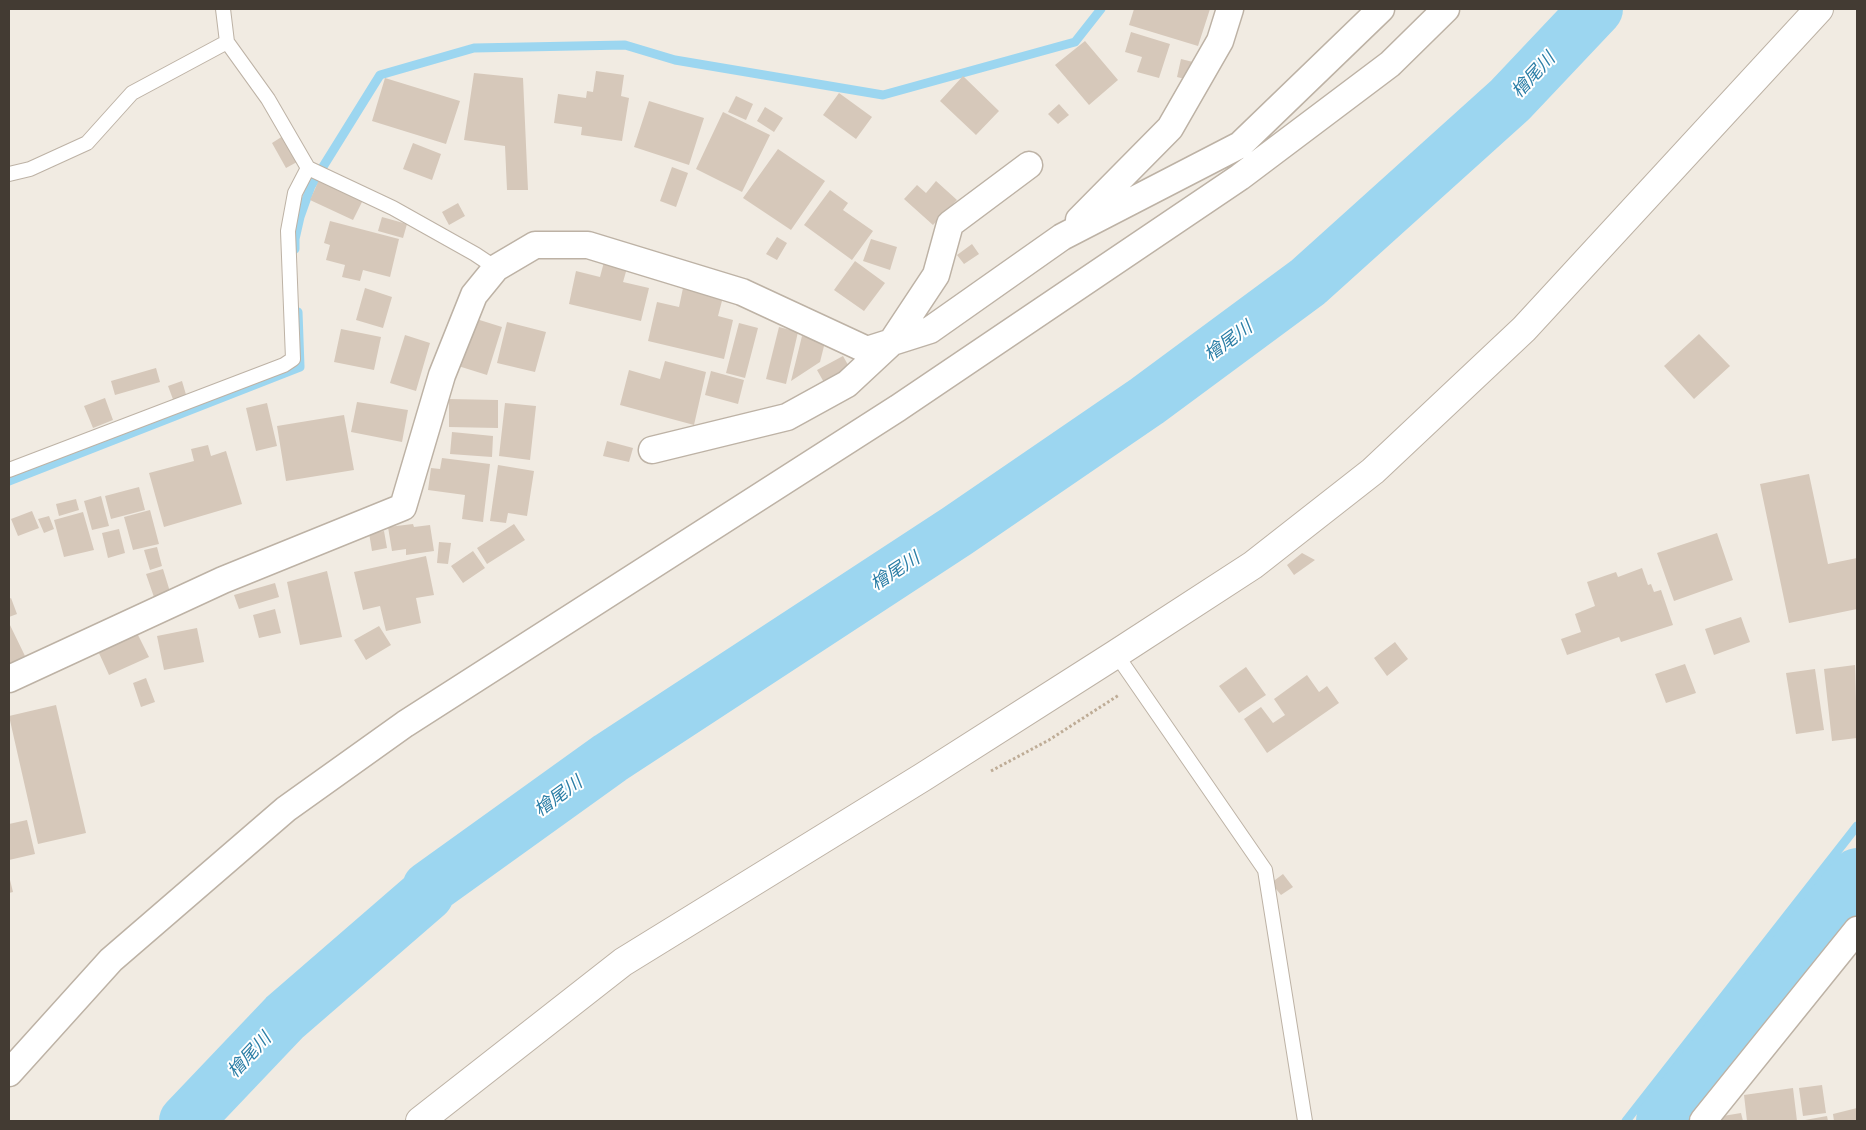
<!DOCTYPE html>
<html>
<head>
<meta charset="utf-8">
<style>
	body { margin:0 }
	#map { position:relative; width:1866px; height:1130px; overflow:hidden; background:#f1ebe2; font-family:"Exo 2",sans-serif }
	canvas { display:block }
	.frame { position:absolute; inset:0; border:10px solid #433b33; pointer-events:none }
</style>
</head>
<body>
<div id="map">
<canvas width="1866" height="1130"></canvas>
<div class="frame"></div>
</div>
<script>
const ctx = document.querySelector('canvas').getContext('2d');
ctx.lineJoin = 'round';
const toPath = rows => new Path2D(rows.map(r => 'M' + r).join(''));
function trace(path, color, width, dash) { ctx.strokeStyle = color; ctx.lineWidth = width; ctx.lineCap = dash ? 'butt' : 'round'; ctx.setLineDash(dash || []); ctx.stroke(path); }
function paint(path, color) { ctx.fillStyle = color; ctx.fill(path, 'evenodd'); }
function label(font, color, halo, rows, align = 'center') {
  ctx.font = font + ' "Exo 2","Noto Sans JP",sans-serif'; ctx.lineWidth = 4; ctx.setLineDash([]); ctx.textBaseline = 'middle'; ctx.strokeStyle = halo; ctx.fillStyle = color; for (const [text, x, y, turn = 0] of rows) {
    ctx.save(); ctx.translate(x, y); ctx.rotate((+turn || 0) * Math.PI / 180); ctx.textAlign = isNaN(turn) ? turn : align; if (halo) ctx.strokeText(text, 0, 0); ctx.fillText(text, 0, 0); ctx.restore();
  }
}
const stream = toPath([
	[295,249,295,239,300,217,311,186,380,75,474,48,625,45,675,60,883,95,1075,42,1101,9],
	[9,481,300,367,298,312],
	[1626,1121,1857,826]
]);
const river = toPath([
	[186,1121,285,1017,427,894,429,888,610,758,957,531,1147,401,1308,282,1510,100,1596,9],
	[1663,1121,1857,875]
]);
const building = toPath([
	[1134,9,1210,9,1198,46,1129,25],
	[1131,32,1170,44,1159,78,1137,72,1142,57,1125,52],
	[1085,41,1118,80,1089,105,1055,65],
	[1181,59,1193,62,1189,80,1177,77],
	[596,71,624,75,621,96,629,98,622,141,581,135,582,127,554,123,558,94,586,98,587,91,593,92],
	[474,73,523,78,528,190,507,190,505,146,464,140],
	[963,76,999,111,976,135,940,101],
	[385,78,460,101,446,144,372,121],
	[839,93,872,117,856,139,823,115],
	[736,96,753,104,746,120,728,112],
	[649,101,704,118,689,165,634,147],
	[1059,104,1069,115,1058,124,1048,114],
	[765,107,783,118,774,132,757,121],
	[723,112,770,135,742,192,696,169],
	[283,136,297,162,286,168,272,143],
	[413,143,441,154,432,180,403,169],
	[778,149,825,181,791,230,743,198],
	[672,167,688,173,676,207,660,201],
	[319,180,363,200,353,220,310,200],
	[936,181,957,200,933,225,904,199,917,185,926,193],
	[830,190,848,203,843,210,873,231,852,260,804,225],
	[458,203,465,216,449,225,442,212],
	[382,217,407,224,403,238,378,231],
	[330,221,399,239,390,277,363,270,360,281,342,277,345,265,326,260,330,245,324,243],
	[777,237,787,243,777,260,766,254],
	[871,239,897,247,890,270,863,261],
	[972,244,979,254,964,264,957,255],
	[855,261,885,283,864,311,834,290],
	[604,262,627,268,623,282,649,288,641,321,569,304,576,271,600,277],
	[365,288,392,297,383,328,356,320],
	[683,288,723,297,718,316,733,320,724,359,648,341,657,302,679,307],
	[470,317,502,327,487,375,455,365],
	[507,322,546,332,535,372,497,363],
	[739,323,758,328,745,378,726,373],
	[779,327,798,332,786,384,766,379],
	[341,329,381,337,374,370,334,362],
	[1699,334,1730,366,1694,399,1664,366],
	[405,335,430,343,416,391,390,383],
	[802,336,825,342,820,362,791,381],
	[843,356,852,372,826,386,817,370],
	[665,361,706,372,694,425,620,405,629,370,660,379],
	[156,368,160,382,115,395,111,381],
	[711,371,744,380,738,404,705,395],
	[182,381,187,398,174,402,168,386],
	[105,398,113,420,93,428,84,406],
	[449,399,498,400,498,428,449,427],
	[357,402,408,410,402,442,351,432],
	[267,403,277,446,256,451,246,408],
	[505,403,536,406,530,460,499,456],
	[344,415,354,470,286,481,277,426],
	[452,432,493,436,492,457,450,454],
	[607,441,633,448,629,462,603,456],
	[208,445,211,456,226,451,242,504,164,527,149,473,194,461,191,449],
	[442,458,490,464,483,522,462,519,465,495,428,490,431,468,440,469],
	[498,465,534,471,527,516,508,513,506,523,490,521],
	[1809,474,1828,564,1857,558,1857,609,1789,623,1760,484],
	[139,487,145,510,111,519,105,496],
	[101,496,109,526,92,530,84,501],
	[76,499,79,510,59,516,56,504],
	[150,510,159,544,133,550,124,517],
	[32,511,39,528,18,536,11,519],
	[83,512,94,550,64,557,54,520],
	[49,516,54,529,44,533,38,519],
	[413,524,414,527,430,525,434,551,406,555,406,549,392,551,388,527],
	[514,524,525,540,487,564,477,548],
	[119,529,125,553,108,558,102,533],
	[384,531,387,548,372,551,369,533],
	[1717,533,1733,580,1674,601,1657,553],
	[439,542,451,543,448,564,437,563],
	[157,547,162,566,150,570,144,550],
	[473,551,485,568,463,583,451,566],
	[1302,553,1315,560,1294,575,1287,565],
	[426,556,434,595,416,598,421,623,386,631,380,606,363,610,354,572],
	[1642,568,1648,585,1651,584,1654,592,1661,590,1673,625,1621,642,1619,637,1567,655,1561,639,1581,632,1575,614,1595,606,1587,582,1616,572,1618,577],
	[163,569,171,595,155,600,146,574],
	[327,571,342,637,300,645,287,582],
	[275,583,279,597,239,609,234,595],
	[11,598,17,614,9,617,9,599],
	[275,609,281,633,259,638,253,615],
	[1741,617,1750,642,1714,655,1705,629],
	[9,623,25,656,9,664],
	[379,626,391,645,366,660,354,640],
	[197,628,204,662,164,670,157,636],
	[137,633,149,657,109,675,98,651],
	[1395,642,1408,659,1387,676,1374,658],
	[1685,664,1696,693,1666,703,1655,674],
	[1855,665,1857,738,1832,741,1824,669],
	[1246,667,1266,695,1239,713,1219,686],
	[1815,669,1824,730,1796,734,1786,673],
	[1307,675,1319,692,1327,686,1339,703,1267,753,1244,719,1261,707,1273,723,1285,715,1274,699],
	[146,678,155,702,141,707,133,683],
	[56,705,86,833,38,844,9,716],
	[27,820,35,854,9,860,9,824],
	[1283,874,1293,887,1281,895,1271,883],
	[9,876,13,892,9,893],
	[1822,1085,1826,1113,1803,1116,1799,1088],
	[1793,1088,1797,1121,1747,1121,1744,1095],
	[1857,1108,1857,1121,1834,1121,1833,1114],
	[1741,1113,1743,1121,1714,1121,1717,1117],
	[1827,1116,1828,1121,1805,1121,1805,1120]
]);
const path = toPath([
	[991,771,1049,740,1119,695]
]);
const service = toPath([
	[223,9,227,42,268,99,308,168,393,208,475,254,496,268],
	[9,174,30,169,87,143,132,93,227,42],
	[9,470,284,365,293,359,288,231,295,193,308,168],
	[1116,654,1265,870,1305,1121]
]);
const minor = toPath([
	[1079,220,1170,128,1220,41,1230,9],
	[652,450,787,417,847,384,891,343,936,275,950,224,1029,165],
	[9,679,223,580,403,507,442,375,474,295,496,268,535,245,588,245,742,292,867,350,930,330,1062,237,1240,145,1381,9],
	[9,1073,111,960,286,809,405,724,898,408,1240,177,1390,64,1446,9],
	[1703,1121,1857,930]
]);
const tertiary = toPath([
	[420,1121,623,962,923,777,1116,654,1253,565,1373,471,1524,329,1819,9]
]);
const waterNames = [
	["檜尾川",1533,75,-47],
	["檜尾川",1228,341,-36],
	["檜尾川",895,571,-33],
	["檜尾川",558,796,-36],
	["檜尾川",249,1055,-47]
];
trace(stream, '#9cd6f0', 9);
trace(river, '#9cd6f0', 54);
paint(building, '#d6c8ba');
trace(service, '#bdb2a5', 16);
trace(minor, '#bdb2a5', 29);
trace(tertiary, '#bdb2a5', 30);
trace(path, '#beac96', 3, [2.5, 2.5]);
trace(service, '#fff', 14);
trace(minor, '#fff', 26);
trace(tertiary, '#fff', 28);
label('italic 18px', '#2b7ea6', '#fff', waterNames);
</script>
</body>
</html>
